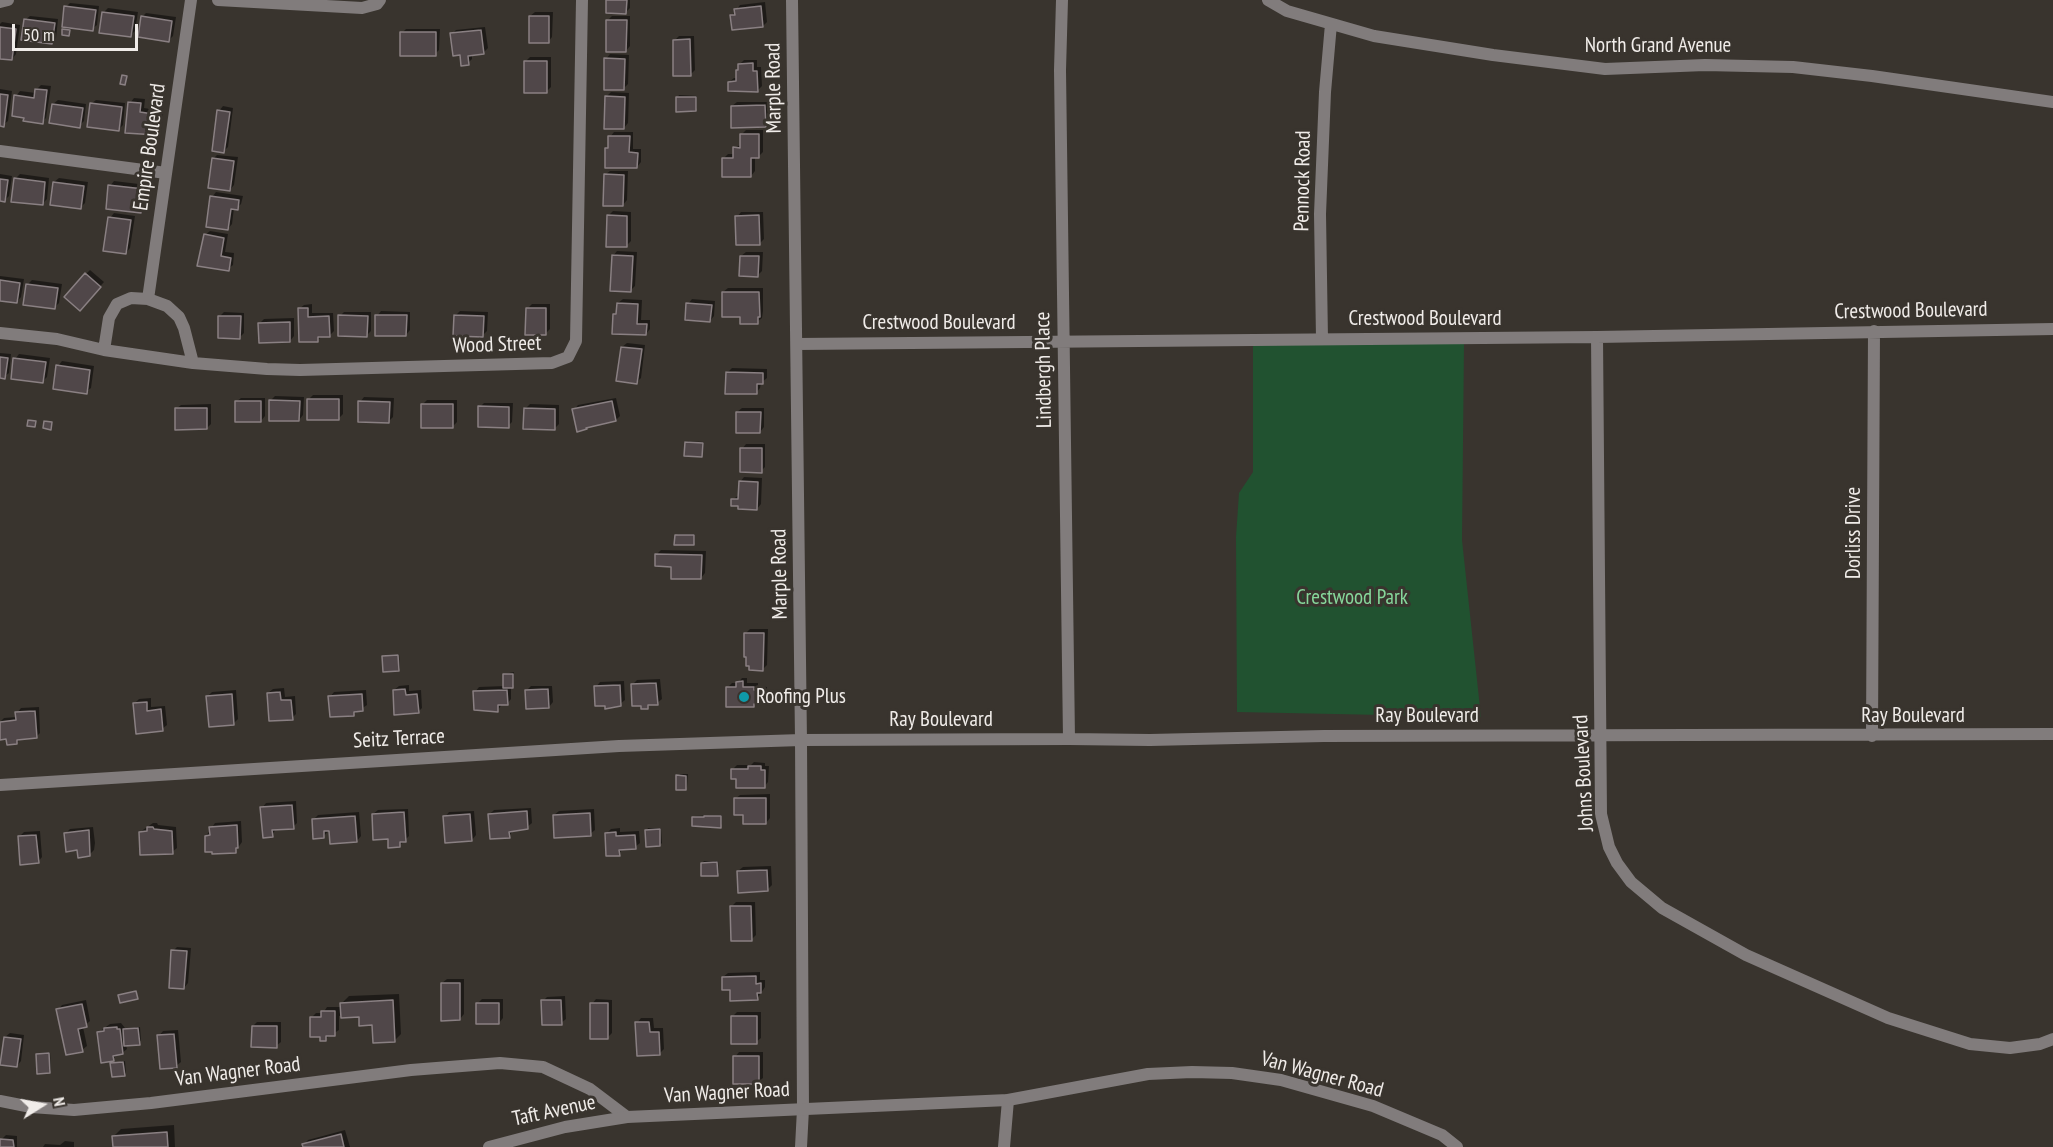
<!DOCTYPE html>
<html>
<head>
<meta charset="utf-8">
<style>
	body { margin:0 }
	#map { position:relative; width:2053px; height:1147px; overflow:hidden; background:#39342e; font-family:"PT Sans Narrow",sans-serif }
	canvas { display:block }
	.north { position:absolute; left:12px; top:1075px; width:60px; height:60px; -webkit-text-stroke:4px #39342e; paint-order:stroke; rotate:79deg; font-size:16px; font-weight:700; line-height:24px; text-align:center; color:#f0ece9 }
	.north::after { content:''; display:block; margin:auto; width:21px; height:27px; background:#f0ece9; clip-path:polygon(50% 0,100% 100%,50% 72%,0 100%) }
	.scale { position:absolute; left:12px; top:24px; width:126px; height:27px; box-sizing:border-box; border:3px solid #f0ece9; border-top:0; padding-left:8px; font-size:18px; line-height:21px; white-space:nowrap; color:#f0ece9; -webkit-text-stroke:4px #39342e; paint-order:stroke }
</style>
</head>
<body>
<div id="map">
<canvas width="2053" height="1147"></canvas>
<div class="north">N</div>
<div class="scale">50 m</div>
</div>
<script>
const ctx = document.querySelector('canvas').getContext('2d');
ctx.lineJoin = 'round';
function paint(path, color) { ctx.fillStyle = color; ctx.fill(path, 'evenodd'); }
const toPath = rows => new Path2D(rows.map(r => 'M' + r).join(''));
function trace(path, color, width, dash) { ctx.strokeStyle = color; ctx.lineWidth = width; ctx.lineCap = dash ? 'butt' : 'round'; ctx.setLineDash(dash || []); ctx.stroke(path); }
function label(font, color, halo, rows, align = 'center') {
  ctx.font = font + ' "PT Sans Narrow",sans-serif'; ctx.lineWidth = 6; ctx.setLineDash([]); ctx.textBaseline = 'middle'; ctx.strokeStyle = halo; ctx.fillStyle = color; for (const [text, x, y, turn = 0] of rows) {
    ctx.save(); ctx.translate(x, y); ctx.rotate((+turn || 0) * Math.PI / 180); ctx.textAlign = isNaN(turn) ? turn : align; if (halo) ctx.strokeText(text, 0, 0); ctx.fillText(text, 0, 0); ctx.restore();
  }
}
const green = toPath([
	[1253,344,1464,344,1462,540,1481,717,1237,712,1236,537,1239,493,1253,472]
]);
const shadow = toPath([
	[608,0,630,0,630,8,626,12],
	[765,2,767,22,763,26,732,16,740,5],
	[70,3,99,6,97,25,92,29,71,27,69,35,64,30,67,27,66,7],
	[108,8,138,12,135,31,131,35,103,13],
	[535,12,553,12,552,37,548,42,530,16],
	[146,13,176,17,173,36,169,40,142,17],
	[30,16,58,19,56,38,52,42,25,20],
	[612,16,630,16,630,46,626,51,608,20],
	[2,22,20,25,16,54,12,59,0,57,0,24],
	[485,27,488,48,483,53,472,54,472,59,468,63,461,54,452,34,456,30],
	[406,29,440,29,439,50,435,54,402,33],
	[679,36,694,36,695,70,691,74,674,41],
	[610,54,629,55,628,84,623,89,606,59],
	[530,57,551,57,551,87,547,91,526,61],
	[744,60,757,60,757,67,761,67,762,86,757,91,729,82,734,78,737,78,740,64],
	[41,85,51,86,46,118,42,122,16,96,20,91,36,93,36,90],
	[0,89,12,91,8,121,3,125,0,125],
	[611,92,629,93,628,123,624,128,606,97],
	[679,95,697,96,697,108,695,110,678,97],
	[134,98,145,99,144,108,163,111,161,129,157,133,130,103],
	[58,100,86,104,84,121,79,126,53,104],
	[96,100,125,103,123,125,118,130,91,104],
	[737,102,769,102,770,121,765,126,732,106],
	[223,106,233,108,228,147,224,151,219,111],
	[746,130,763,130,763,152,759,156,755,156,755,171,751,176,724,158,728,154,735,154,735,148,742,144,741,135],
	[614,132,633,132,633,149,641,149,641,162,637,167,606,149,609,145,610,137],
	[217,155,238,157,234,185,230,190,213,159],
	[610,171,628,171,627,200,623,205,605,175],
	[0,174,12,176,9,196,5,200,0,200],
	[20,174,49,178,47,199,42,204,15,179],
	[59,178,88,182,85,203,81,207,54,182],
	[114,181,147,185,144,207,140,212,110,186],
	[216,192,243,196,241,204,237,208,234,208,232,224,228,229,212,197],
	[613,211,631,212,631,241,626,246,608,216],
	[741,212,763,212,764,239,759,244,737,217],
	[114,213,135,216,130,248,126,253,110,218],
	[210,231,228,234,225,252,234,253,233,265,228,269,205,235],
	[617,251,637,252,635,286,631,290,613,256],
	[746,252,763,252,762,271,758,275,741,256],
	[90,270,104,282,84,304,86,274],
	[0,276,24,279,21,297,17,302,0,300],
	[32,280,62,284,59,303,55,307,27,285],
	[728,288,763,288,763,311,762,318,757,322,723,292],
	[623,299,642,300,641,320,650,320,650,329,646,334,615,314,618,311,618,303],
	[692,299,715,301,714,316,710,321,688,304],
	[312,304,312,313,333,313,334,331,329,336,322,336,318,340,299,309,304,305],
	[532,304,550,304,550,329,545,334,527,309],
	[381,311,410,312,410,330,406,335,377,316],
	[460,311,488,312,487,331,483,335,455,316],
	[224,312,244,313,244,333,240,337,219,317],
	[344,312,371,312,371,331,367,335,340,316],
	[294,318,294,336,290,341,260,323,264,319],
	[627,343,645,345,641,378,637,382,622,347],
	[0,353,11,354,9,373,4,377,0,377],
	[19,354,50,358,47,377,43,381,15,359],
	[62,361,94,366,91,388,86,392,58,366],
	[732,368,767,369,767,378,761,383,760,388,756,393,727,373],
	[313,395,343,395,343,414,338,419,309,399],
	[275,396,304,397,303,415,299,420,270,401],
	[364,397,394,398,393,417,389,421,360,402],
	[241,398,265,398,265,416,261,421,236,402],
	[616,398,620,416,616,420,578,430,574,410,578,405],
	[427,400,457,400,457,422,452,427,423,404],
	[484,403,513,403,512,422,508,426,480,407],
	[211,404,211,424,207,428,176,409,181,405],
	[530,404,559,405,559,424,554,429,525,409],
	[742,408,764,408,764,427,760,432,737,412],
	[688,441,704,442,703,453,701,455,686,443],
	[746,444,765,444,765,467,761,471,742,449],
	[744,477,762,478,761,504,757,509,740,505,732,500,739,495,740,482],
	[678,534,695,534,695,542,694,544,676,536],
	[661,550,706,551,705,573,701,578,673,565,657,554],
	[750,629,768,629,767,665,763,669,748,656,746,633],
	[399,654,400,668,399,670,383,656,385,655],
	[514,672,514,685,511,687,511,699,507,704,502,704,498,710,475,692,479,687,505,686,504,674],
	[742,678,747,678,747,683,758,683,758,686,767,687,767,698,762,702,757,702,754,706,727,688,732,683,738,683],
	[660,679,662,699,657,703,651,704,647,707,632,685,637,680],
	[624,681,625,700,620,704,596,687,600,682],
	[409,685,409,691,421,690,422,708,418,712,394,690,399,686],
	[531,686,552,686,553,702,549,707,526,691],
	[284,688,285,697,295,696,296,714,292,718,268,693,273,689],
	[236,690,238,719,234,723,208,696,212,692],
	[366,690,367,705,354,714,330,697,334,692],
	[151,698,151,707,165,706,167,725,162,729,134,704,139,699],
	[39,707,40,733,36,737,21,738,17,743,8,738,0,738,0,722,4,718,17,717,17,713,21,708],
	[754,762,765,763,765,766,769,766,768,782,764,787,738,778,733,769,737,765,751,765],
	[680,774,688,774,687,787,685,789,678,776],
	[770,794,770,818,766,823,735,799,740,795],
	[296,801,297,823,293,827,276,829,272,835,262,808,266,803],
	[531,808,532,823,527,827,513,830,509,837,490,814,494,810],
	[408,809,409,836,399,846,390,838,373,814,378,810],
	[594,809,595,830,590,834,554,815,559,811],
	[474,811,476,835,472,840,445,817,449,812],
	[359,812,361,836,357,841,330,829,324,836,313,820,318,815],
	[722,815,722,824,720,826,693,818,695,816],
	[241,821,242,842,235,852,206,836,215,823],
	[153,823,157,823,158,825,176,827,177,848,172,852,140,832],
	[93,827,95,843,94,850,89,855,78,849,65,834,70,829],
	[620,828,620,832,639,831,640,843,635,847,623,848,619,854,607,833,611,829],
	[648,828,661,828,662,843,660,845,647,830],
	[40,831,42,857,38,862,19,837,24,832],
	[704,861,718,861,719,873,717,874,702,863],
	[771,866,772,885,768,889,738,871,743,867],
	[736,902,755,902,756,935,752,939,731,907],
	[177,947,191,948,188,983,184,988,173,951],
	[760,972,760,980,765,980,765,987,757,999,732,989,723,977,728,973],
	[447,979,464,979,464,1014,460,1019,442,983],
	[399,994,401,1034,394,1041,360,1015,339,1016,339,1030,325,1039,311,1018,316,1013,323,1013,327,1007,342,1007,342,1003,349,996],
	[565,996,566,1019,561,1023,543,1001,547,997],
	[482,999,503,999,503,1018,499,1023,478,1003],
	[596,999,612,1000,612,1033,607,1038,592,1004],
	[86,1000,90,1021,83,1027,87,1046,82,1050,58,1010,62,1005],
	[737,1012,761,1012,761,1038,756,1042,732,1017],
	[641,1018,653,1018,654,1028,663,1028,664,1049,660,1053,637,1023],
	[257,1022,281,1022,281,1042,276,1046,253,1026],
	[121,1023,125,1028,140,1027,141,1041,126,1045,127,1049,122,1053,117,1054,113,1060,99,1032,110,1024],
	[178,1030,181,1062,176,1066,159,1036,163,1031],
	[10,1033,24,1035,21,1061,17,1066,5,1037],
	[50,1052,51,1070,49,1072,37,1055,39,1053],
	[739,1052,763,1052,763,1078,758,1082,735,1057],
	[125,1061,126,1073,124,1075,112,1064],
	[174,1125,175,1147,115,1147,114,1136,121,1129],
	[345,1130,350,1147,304,1147,304,1145,308,1140],
	[6,1135,17,1136,17,1147,0,1147,2,1139],
	[65,1141,74,1142,74,1147,43,1147,45,1144,60,1145]
]);
const building = toPath([
	[606,0,627,0,626,14,606,13,606,0],
	[64,6,96,10,93,31,62,27,64,6],
	[761,6,763,27,732,30,730,15,735,15,734,9,761,6],
	[102,12,134,16,131,37,99,33,102,12],
	[141,16,172,21,169,42,138,37,141,16],
	[529,16,549,16,549,43,529,43,529,16],
	[24,19,55,23,52,44,21,40,24,19],
	[606,20,627,20,626,52,606,52,606,20],
	[0,27,16,29,12,60,0,59,0,27],
	[62,29,70,30,69,36,62,35,62,29],
	[481,30,484,54,468,56,469,65,461,66,460,55,453,56,450,33,481,30],
	[400,32,436,32,436,56,400,56,400,32],
	[690,39,691,76,673,76,673,40,690,39],
	[604,58,625,59,624,90,604,90,604,58],
	[524,61,547,61,547,93,524,93,524,61],
	[753,63,753,71,757,71,758,92,728,91,728,82,736,81,736,70,738,70,738,64,753,63],
	[122,75,127,76,125,85,120,84,122,75],
	[35,89,47,90,43,124,23,121,24,118,12,116,14,95,34,98,35,89],
	[0,94,8,95,4,127,0,126,0,94],
	[605,96,625,97,624,129,604,129,605,96],
	[676,97,696,97,696,111,676,112,676,97],
	[128,102,141,103,140,112,160,115,157,135,125,133,128,102],
	[90,103,122,107,119,131,87,127,90,103],
	[52,104,83,108,80,128,49,123,52,104],
	[765,105,766,127,731,128,731,106,765,105],
	[217,110,230,112,224,153,212,151,217,110],
	[740,134,759,134,759,158,751,158,751,177,722,177,722,158,733,158,733,147,740,148,740,134],
	[608,136,630,136,629,152,638,153,637,168,605,168,605,148,608,148,608,136],
	[212,158,234,161,230,191,208,188,212,158],
	[604,174,624,175,623,206,603,206,604,174],
	[14,178,45,182,43,205,11,202,14,178],
	[0,179,8,180,5,202,0,201,0,179],
	[53,182,84,186,81,209,50,205,53,182],
	[108,185,144,189,141,213,106,209,108,185],
	[210,196,239,200,238,210,231,209,228,230,206,227,210,196],
	[607,215,627,216,627,247,606,247,607,215],
	[759,215,760,245,736,245,735,216,759,215],
	[108,217,131,220,126,254,103,251,108,217],
	[204,234,224,238,221,256,231,258,229,271,197,266,204,234],
	[612,255,633,256,631,292,610,291,612,255],
	[740,256,759,256,758,277,739,276,740,256],
	[85,273,101,287,80,311,64,297,85,273],
	[0,280,20,283,17,303,0,301,0,280],
	[26,284,58,288,55,309,23,305,26,284],
	[722,292,759,292,760,317,758,317,758,324,740,324,740,317,722,317,722,292],
	[617,303,638,304,637,324,647,324,646,335,612,334,613,314,616,314,617,303],
	[686,303,712,305,710,322,685,320,686,303],
	[298,308,308,308,308,317,329,316,330,337,318,337,318,342,299,342,298,308],
	[526,308,546,308,546,335,525,335,526,308],
	[338,315,368,316,367,337,338,336,338,315],
	[375,315,407,315,406,336,375,336,375,315],
	[454,315,484,316,483,337,453,336,454,315],
	[218,316,241,316,240,339,218,338,218,316],
	[290,322,290,342,259,343,258,323,290,322],
	[621,347,642,349,637,384,616,381,621,347],
	[0,357,8,358,5,379,0,378,0,357],
	[13,358,46,362,43,383,11,379,13,358],
	[56,365,90,370,87,394,53,389,56,365],
	[726,372,763,373,763,384,757,384,757,394,725,394,726,372],
	[307,399,339,399,339,420,307,420,307,399],
	[269,400,300,401,299,421,269,421,269,400],
	[235,401,261,401,261,422,235,422,235,401],
	[358,401,390,402,389,423,358,422,358,401],
	[612,401,616,421,586,428,587,429,577,432,572,409,612,401],
	[421,404,453,404,453,428,421,428,421,404],
	[478,406,509,407,509,428,478,427,478,406],
	[175,408,207,408,207,429,175,430,175,408],
	[524,408,555,409,555,430,523,429,524,408],
	[736,412,761,412,760,433,736,433,736,412],
	[28,420,36,421,35,427,27,426,28,420],
	[44,421,52,422,51,430,43,428,44,421],
	[685,442,703,443,702,457,684,456,685,442],
	[740,448,762,448,762,473,740,472,740,448],
	[739,481,758,482,757,510,738,509,738,506,731,506,731,499,738,499,739,481],
	[675,535,694,535,694,545,674,545,675,535],
	[655,554,702,555,701,579,671,579,671,567,655,566,655,554],
	[744,633,764,633,763,671,749,670,749,666,746,666,746,657,744,657,744,633],
	[398,655,399,671,383,672,382,656,398,655],
	[503,674,513,674,513,688,503,688,503,674],
	[743,681,743,687,754,687,754,690,763,690,763,704,754,704,754,707,726,707,726,687,736,687,736,682,743,681],
	[656,683,658,705,648,705,648,709,641,709,641,706,632,706,631,684,656,683],
	[620,685,621,706,605,709,605,706,595,706,594,686,620,685],
	[405,689,406,695,417,694,419,713,394,715,393,690,405,689],
	[548,689,549,708,526,709,525,690,548,689],
	[507,690,508,705,498,705,498,712,474,710,473,691,507,690],
	[280,692,281,700,291,700,293,720,269,721,267,693,280,692],
	[232,694,234,725,209,727,206,696,232,694],
	[362,694,363,711,354,712,354,716,330,717,328,696,362,694],
	[147,702,147,711,161,709,163,731,136,734,133,703,147,702],
	[35,711,37,738,17,740,17,744,7,745,6,739,0,740,0,722,16,720,15,712,35,711],
	[748,766,761,766,761,770,765,770,765,788,736,788,736,779,731,779,731,769,748,769,748,766],
	[676,775,686,776,686,790,676,790,676,775],
	[734,798,766,798,766,824,743,824,743,815,734,815,734,798],
	[292,805,294,829,272,830,273,837,263,838,260,807,292,805],
	[527,811,528,829,509,832,510,838,490,839,488,814,527,811],
	[404,812,406,842,400,842,400,847,388,848,388,839,373,840,372,814,404,812],
	[590,813,591,836,554,838,553,815,590,813],
	[470,814,472,841,445,843,443,816,470,814],
	[355,816,357,842,330,844,329,831,324,831,324,838,313,839,312,819,355,816],
	[704,816,721,816,721,828,692,826,692,817,704,817,704,816],
	[237,825,238,848,236,848,236,853,212,854,212,852,205,852,205,836,210,835,209,827,237,825],
	[147,827,153,827,154,829,172,831,173,854,140,855,139,832,147,831,147,827],
	[660,829,660,846,646,847,645,830,660,829],
	[89,830,90,856,78,858,77,850,66,852,64,833,89,830],
	[616,832,616,836,635,835,636,849,619,850,620,856,606,856,605,833,616,832],
	[36,835,39,863,20,865,18,836,36,835],
	[717,862,718,876,701,876,701,863,717,862],
	[767,870,768,891,738,893,737,871,767,870],
	[730,906,751,906,752,941,731,941,730,906],
	[171,950,187,951,184,989,169,988,171,950],
	[756,976,756,984,761,983,761,993,757,993,758,1000,730,1001,730,990,722,990,722,977,756,976],
	[441,983,460,983,460,1020,441,1021,441,983],
	[136,991,138,999,120,1003,118,995,136,991],
	[393,1000,395,1042,373,1043,372,1025,359,1026,359,1017,341,1018,340,1003,393,1000],
	[541,1000,561,1000,562,1025,542,1025,541,1000],
	[476,1003,499,1003,499,1024,476,1024,476,1003],
	[590,1003,608,1003,608,1039,590,1039,590,1003],
	[82,1004,87,1027,78,1029,83,1052,66,1055,56,1009,82,1004],
	[321,1011,335,1011,335,1036,326,1036,326,1041,320,1041,320,1037,310,1037,310,1017,321,1017,321,1011],
	[731,1016,757,1016,757,1044,731,1044,731,1016],
	[635,1022,649,1022,650,1032,659,1032,660,1055,637,1056,635,1022],
	[252,1026,277,1026,277,1048,251,1047,252,1026],
	[117,1027,117,1029,120,1029,123,1054,113,1056,114,1061,101,1063,97,1032,104,1031,104,1028,117,1027],
	[138,1028,140,1045,124,1046,123,1029,138,1028],
	[174,1034,177,1068,160,1069,157,1035,174,1034],
	[4,1037,21,1039,17,1067,0,1065,4,1037],
	[49,1053,50,1073,37,1074,36,1054,49,1053],
	[733,1056,759,1056,759,1084,733,1084,733,1056],
	[123,1062,125,1076,112,1077,110,1063,123,1062],
	[167,1132,168,1147,113,1147,112,1136,167,1132],
	[341,1134,344,1147,303,1147,302,1144,341,1134],
	[0,1139,13,1140,14,1147,0,1147,0,1139]
]);
const minor = toPath([
	[218,0,362,8,377,4,380,0],
	[792,0,801,740,803,1109,801,1147],
	[1062,0,1060,70,1069,739],
	[1268,0,1287,11,1374,36,1493,55,1605,69,1705,65,1793,67,1872,76,2053,102],
	[0,2,8,0],
	[0,151,166,173],
	[148,299,191,0],
	[0,333,57,339,104,350,193,363,267,369,300,370,552,363,568,357,576,341,582,0],
	[1597,337,1601,814,1609,847,1617,863,1631,882,1662,908,1746,955,1888,1018,1970,1044,2010,1048,2040,1044,2053,1039],
	[1322,339,1320,214,1325,92,1331,24],
	[797,344,1597,337,2053,329],
	[104,350,109,318,117,304,131,298,148,299,167,306,179,317,184,328,193,363],
	[1872,736,1874,331],
	[0,785,619,746,801,740,1069,739,1150,740,1324,736,2053,734],
	[0,1101,31,1107,74,1110,151,1103,411,1070,500,1063,543,1067,590,1089,627,1117],
	[1004,1147,1008,1100]
]);
const tertiary = toPath([
	[489,1147,565,1127,627,1117,1008,1100,1148,1074,1192,1072,1232,1073,1281,1080,1373,1106,1442,1135,1457,1147]
]);
const markers = [
	[744,697,6,"#0f9aa8"]
];
const streetNames = [
	["North Grand Avenue",1658,46],
	["Marple Road",774,88,-91],
	["Empire Boulevard",150,147,-82],
	["Pennock Road",1303,181,-89],
	["Crestwood Boulevard",1911,311,-1],
	["Crestwood Boulevard",1425,319],
	["Crestwood Boulevard",939,323],
	["Wood Street",497,345,-2],
	["Lindbergh Place",1044,370,-91],
	["Dorliss Drive",1854,533,-90],
	["Marple Road",780,574,-91],
	["Ray Boulevard",1427,716],
	["Ray Boulevard",1913,716],
	["Ray Boulevard",941,720],
	["Seitz Terrace",399,739,-3],
	["Johns Boulevard",1584,773,-93],
	["Van Wagner Road",238,1072,-7],
	["Van Wagner Road",1322,1075,15],
	["Van Wagner Road",727,1093,-3],
	["Taft Avenue",554,1111,-12]
];
const parkNames = [
	["Crestwood Park",1352,598]
];
const poiNames = [
	["Roofing Plus",756,697]
];
paint(green, '#215230');
paint(shadow, '#0007');
paint(building, '#504749');
trace(building, '#8a8083', 1.5);
trace(minor, '#817c7c', 12);
trace(tertiary, '#817c7c', 12);
for (const [x, y, r, color] of markers) { const dot = new Path2D(); dot.arc(x, y, r, 0, 2 * Math.PI); ctx.fillStyle = color; ctx.fill(dot); trace(dot, '#39342e', 2); }
label('21px', '#f0ece9', '#39342e', streetNames);
label('21px', '#86d79b', '#39342e', parkNames);
label('21px', '#f0ece9', '#39342e', poiNames, 'left');
</script>
</body>
</html>
